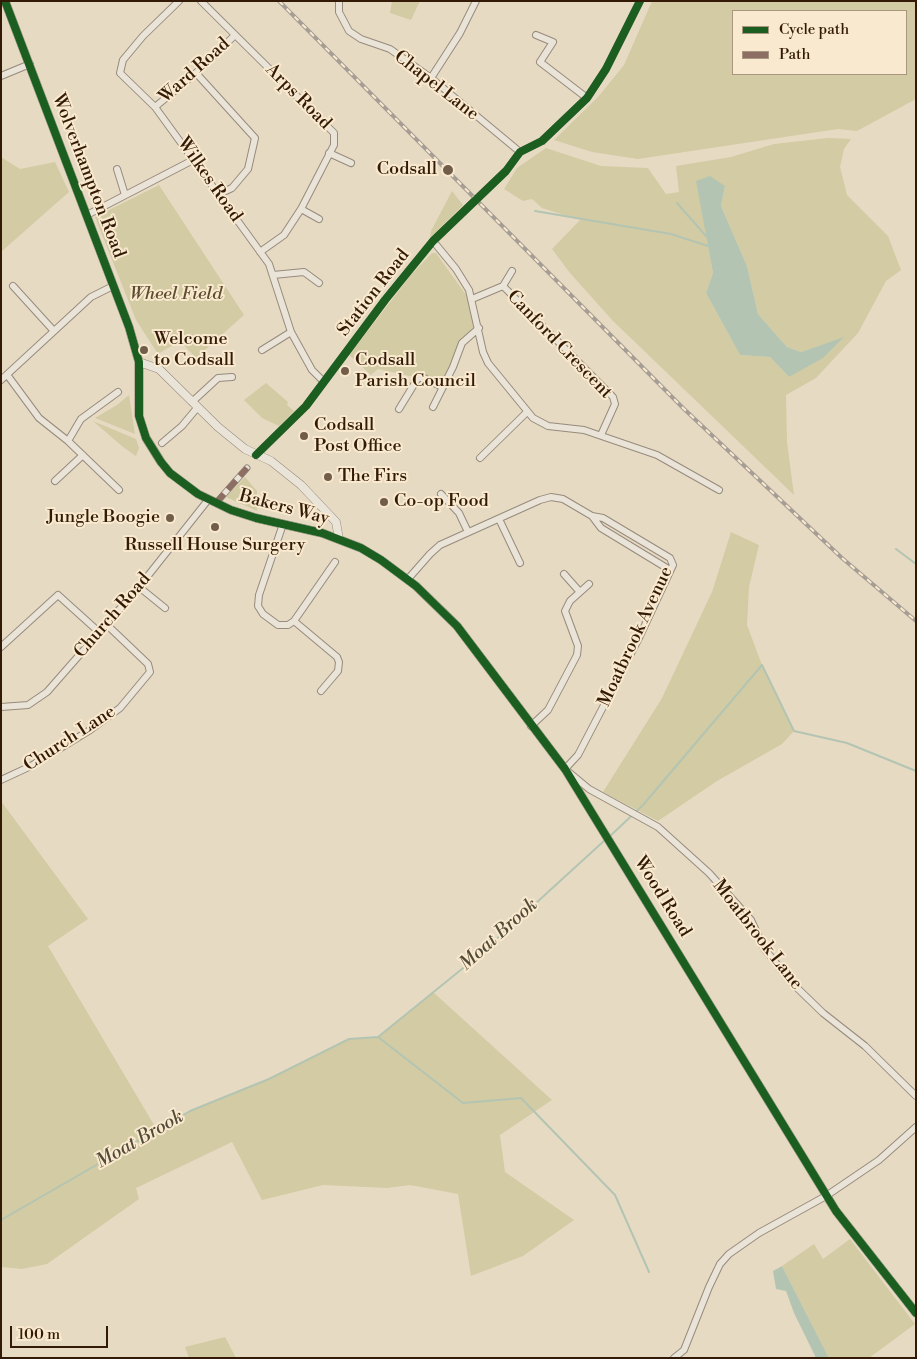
<!DOCTYPE html>
<html>
<head>
<meta charset="utf-8">
<style>
	body { margin:0 }
	#map { position:relative; width:917px; height:1359px; overflow:hidden; background:#e7dac3; font-family:"Libre Bodoni",serif }
	canvas { display:block }
	.frame { position:absolute; inset:0; border:2px solid #321a07; pointer-events:none }
	.legend { position:absolute; left:732px; top:10px; width:175px; height:65px; box-sizing:border-box; background:#f9e9ce; border:1px solid #a9967e; margin:0; padding:6px 9px; list-style:none; font-size:15px; color:#321a07 }
	.legend li { display:flex; align-items:center; gap:10px; height:25px }
	.legend b { width:25px; border:1px solid #a9967e }
	.scale { position:absolute; left:10px; top:1326px; width:98px; height:22px; box-sizing:border-box; border:2px solid #321a07; border-top:0; padding-left:6px; font-size:15px; line-height:18px; white-space:nowrap; color:#321a07; -webkit-text-stroke:4px #f9e9ce; paint-order:stroke }
</style>
</head>
<body>
<div id="map">
<canvas width="917" height="1359"></canvas>
<div class="frame"></div>
<ul class="legend">
<li><b style="height:6px;background:#1b5e20"></b>Cycle path</li>
<li><b style="height:6px;background:#8d6e63"></b>Path</li>
</ul>
<div class="scale">100 m</div>
</div>
<script>
const ctx = document.querySelector('canvas').getContext('2d');
ctx.lineJoin = 'round';
function paint(path, color) { ctx.fillStyle = color; ctx.fill(path, 'evenodd'); }
const toPath = rows => new Path2D(rows.map(r => 'M' + r).join(''));
function trace(path, color, width, dash) { ctx.strokeStyle = color; ctx.lineWidth = width; ctx.lineCap = dash ? 'butt' : 'round'; ctx.setLineDash(dash || []); ctx.stroke(path); }
function label(font, color, halo, rows, align = 'center') {
  ctx.font = font + ' "Libre Bodoni",serif'; ctx.lineWidth = 4; ctx.setLineDash([]); ctx.textBaseline = 'middle'; ctx.strokeStyle = halo; ctx.fillStyle = color; for (const [text, x, y, turn = 0] of rows) {
    ctx.save(); ctx.translate(x, y); ctx.rotate((+turn || 0) * Math.PI / 180); ctx.textAlign = isNaN(turn) ? turn : align; if (halo) ctx.strokeText(text, 0, 0); ctx.fillText(text, 0, 0); ctx.restore();
  }
}
const green = toPath([
	[392,1,420,1,411,20,390,13],
	[652,1,916,1,916,99,857,131,838,129,638,159,592,152,554,140,598,97,624,65],
	[733,11,906,11,906,74,733,74],
	[828,138,851,139,844,149,840,167,847,195,888,236,901,270,886,281,858,333,816,378,786,395,787,442,794,495,613,321,570,273,552,249,580,220,542,208,532,199,523,201,504,189,517,168,546,148,601,166,648,168,666,194,679,192,676,166,731,157,774,144],
	[725,186,721,206,747,266,758,314,787,347,801,352,842,338,789,377,770,357,740,355,706,293,713,273,705,228],
	[1,157,20,169,55,162,69,192,1,252],
	[159,185,244,315,196,358,180,341,158,354,136,320,95,217],
	[452,191,463,205,430,238,431,231],
	[432,253,436,253,469,299,475,328,465,336,458,347,452,365,440,384,418,375,414,377,378,369,371,375,349,355,411,275],
	[266,383,288,402,287,405,294,411,279,426,262,418,244,400],
	[129,395,135,434,95,418,117,405],
	[93,421,136,439,139,448,136,456,123,447],
	[245,477,257,491,257,511,226,497],
	[731,532,759,545,749,587,747,625,762,665,794,731,782,744,717,781,658,821,603,792,662,698,712,592],
	[1,801,88,919,48,946,157,1130,190,1111,269,1079,349,1039,378,1037,433,992,552,1100,500,1135,505,1172,574,1220,523,1256,471,1276,458,1194,410,1185,387,1188,323,1185,262,1200,232,1142,136,1188,139,1199,47,1264,22,1269,1,1267],
	[850,1239,915,1324,869,1358,829,1358,782,1266,814,1244,823,1259],
	[225,1337,236,1358,189,1358,185,1347]
]);
const water = toPath([
	[710,176,725,186,721,206,747,266,758,314,787,347,801,352,844,337,823,358,789,377,770,357,740,355,706,293,713,273,696,181],
	[782,1266,829,1358,816,1358,794,1313,786,1291,776,1289,773,1271]
]);
const stream = toPath([
	[677,203,706,236],
	[535,211,671,234,708,246],
	[896,549,916,564],
	[609,837,643,805,762,665,794,731,847,743,916,771],
	[378,1037,463,1103,521,1098,615,1195,649,1272],
	[1,1220,190,1111,269,1079,349,1039,378,1037,478,956,605,840]
]);
const pedestrian = toPath([
	[216,503,247,468]
]);
const minor = toPath([
	[179,1,143,36,123,60,120,73,155,107,269,264,291,332,312,370,324,382],
	[201,1,334,133,334,145,301,209,284,235,260,252],
	[339,1,339,12,349,31,361,39,390,49,431,78,520,152],
	[536,35,553,42,540,62,587,98],
	[196,73,255,138,248,169,232,188,219,194],
	[1,76,30,64],
	[431,78,460,33,476,1],
	[155,107,196,73,235,35],
	[329,153,351,163],
	[117,169,125,195],
	[301,209,319,219],
	[87,215,195,159],
	[433,241,456,269,469,290,483,352,488,363,533,418,548,426,584,430,657,455,719,490],
	[273,275,304,272,319,283],
	[13,286,53,330],
	[503,286,512,271],
	[472,299,503,286,613,397,615,404,601,435],
	[262,350,291,332],
	[8,376,39,418,68,441,119,490],
	[1,380,91,297,113,286],
	[192,402,218,378,232,377],
	[433,407,453,367,462,343,479,328],
	[399,409,418,378,424,378,442,387],
	[68,441,81,419,118,392],
	[162,443,182,426,197,408],
	[256,455,306,406,385,300,433,241,506,171,520,152,542,141,587,98,606,69,640,1],
	[480,458,527,412],
	[55,481,83,455],
	[441,494,459,513,468,532],
	[592,516,601,528,670,570],
	[499,519,520,563],
	[283,524,259,595,258,606,263,614,278,625,288,625,294,621,337,657,339,662,338,671,321,691],
	[564,574,579,591],
	[408,579,430,554,440,545,540,500,551,497,563,499,592,516,603,518,670,558,673,565,638,640,578,755,565,769,589,789,658,827,709,873,751,920,764,948,791,982,823,1013,865,1046,916,1096],
	[139,587,165,608],
	[294,621,335,562],
	[1,647,58,595,99,632],
	[1,707,28,705,47,692,139,587,208,500],
	[531,726,548,710,577,655,578,646,565,611,570,601,589,584],
	[1,780,31,766,90,730,120,708,150,672,148,664,106,624],
	[674,1358,684,1350,709,1287,720,1264,729,1254,759,1233,826,1196,879,1160,916,1127]
]);
const tertiary = toPath([
	[5,1,129,327,139,362,139,416,146,438,161,462,170,473,198,494,231,510,256,518,322,533,361,548,381,560,416,586,457,626,565,769,836,1211,916,1313],
	[139,362,159,369,218,427,245,449,271,461,301,485,336,522,339,539]
]);
const rail = toPath([
	[279,1,683,408,842,558,916,621]
]);
const quiet = toPath([
	[216,503,247,468]
]);
const cycleway = toPath([
	[5,1,129,327,139,362,139,416,146,438,161,462,170,473,198,494,231,510,256,518,322,533,361,548,381,560,416,586,457,626,565,769,836,1211,916,1313],
	[256,455,306,406,385,300,433,241,506,171,520,152,542,141,587,98,606,69,640,1]
]);
const markers = [
	[448,170,6,"#715d49"],
	[144,350,5,"#715d49"],
	[345,371,5,"#715d49"],
	[304,436,5,"#715d49"],
	[328,477,5,"#715d49"],
	[384,502,5,"#715d49"],
	[170,518,5,"#715d49"],
	[215,527,5,"#715d49"]
];
const streetNames = [
	["Ward Road",195,71,-42],
	["Chapel Lane",436,86,38],
	["Arps Road",298,97,45],
	["Wolverhampton Road",88,176,69],
	["Wilkes Road",209,180,55],
	["Station Road",374,293,-52],
	["Canford Crescent",559,345,46],
	["Bakers Way",284,508,15],
	["Church Road",113,616,-49],
	["Moatbrook Avenue",636,637,-65],
	["Church Lane",70,739,-33],
	["Wood Road",662,897,58],
	["Moatbrook Lane",757,935,52]
];
const poiNames = [
	["Codsall",437,170,"right"],
	["Welcome",154,340],
	["to Codsall",154,361],
	["Codsall",355,361],
	["Parish Council",355,382],
	["Codsall",314,426],
	["Post Office",314,447],
	["The Firs",338,477],
	["Co-op Food",394,502],
	["Jungle Boogie",160,518,"right"],
	["Russell House Surgery",215,546,"center"]
];
const parkNames = [
	["Wheel Field",176,295]
];
const waterNames = [
	["Moat Brook",499,935,-42],
	["Moat Brook",140,1140,-30]
];
paint(green, '#d3cba3');
paint(water, '#b3c5b2');
trace(stream, '#b3c5b2', 2);
trace(pedestrian, '#968b7c', 7);
trace(minor, '#968b7c', 8);
trace(tertiary, '#968b7c', 9);
trace(pedestrian, '#eae3d8', 5);
trace(minor, '#eae3d8', 6);
trace(tertiary, '#eae3d8', 8);
trace(rail, '#a69e94', 4);
trace(rail, '#f9e9ce', 2, [5.5]);
trace(quiet, '#8d6e63', 6, [12, 6]);
trace(cycleway, '#1b5e20', 8);
for (const [x, y, r, color] of markers) { const dot = new Path2D(); dot.arc(x, y, r, 0, 2 * Math.PI); ctx.fillStyle = color; ctx.fill(dot); trace(dot, '#f9e9ce', 2); }
label('18px', '#321a07', '#f9e9ce', streetNames);
label('18px', '#321a07', '#f9e9ce', poiNames, 'left');
label('italic 18px', '#5d4c2e', '#f9e9ce', parkNames);
label('italic 19px', '#524b38', '#f9e9ce', waterNames);
</script>
</body>
</html>
